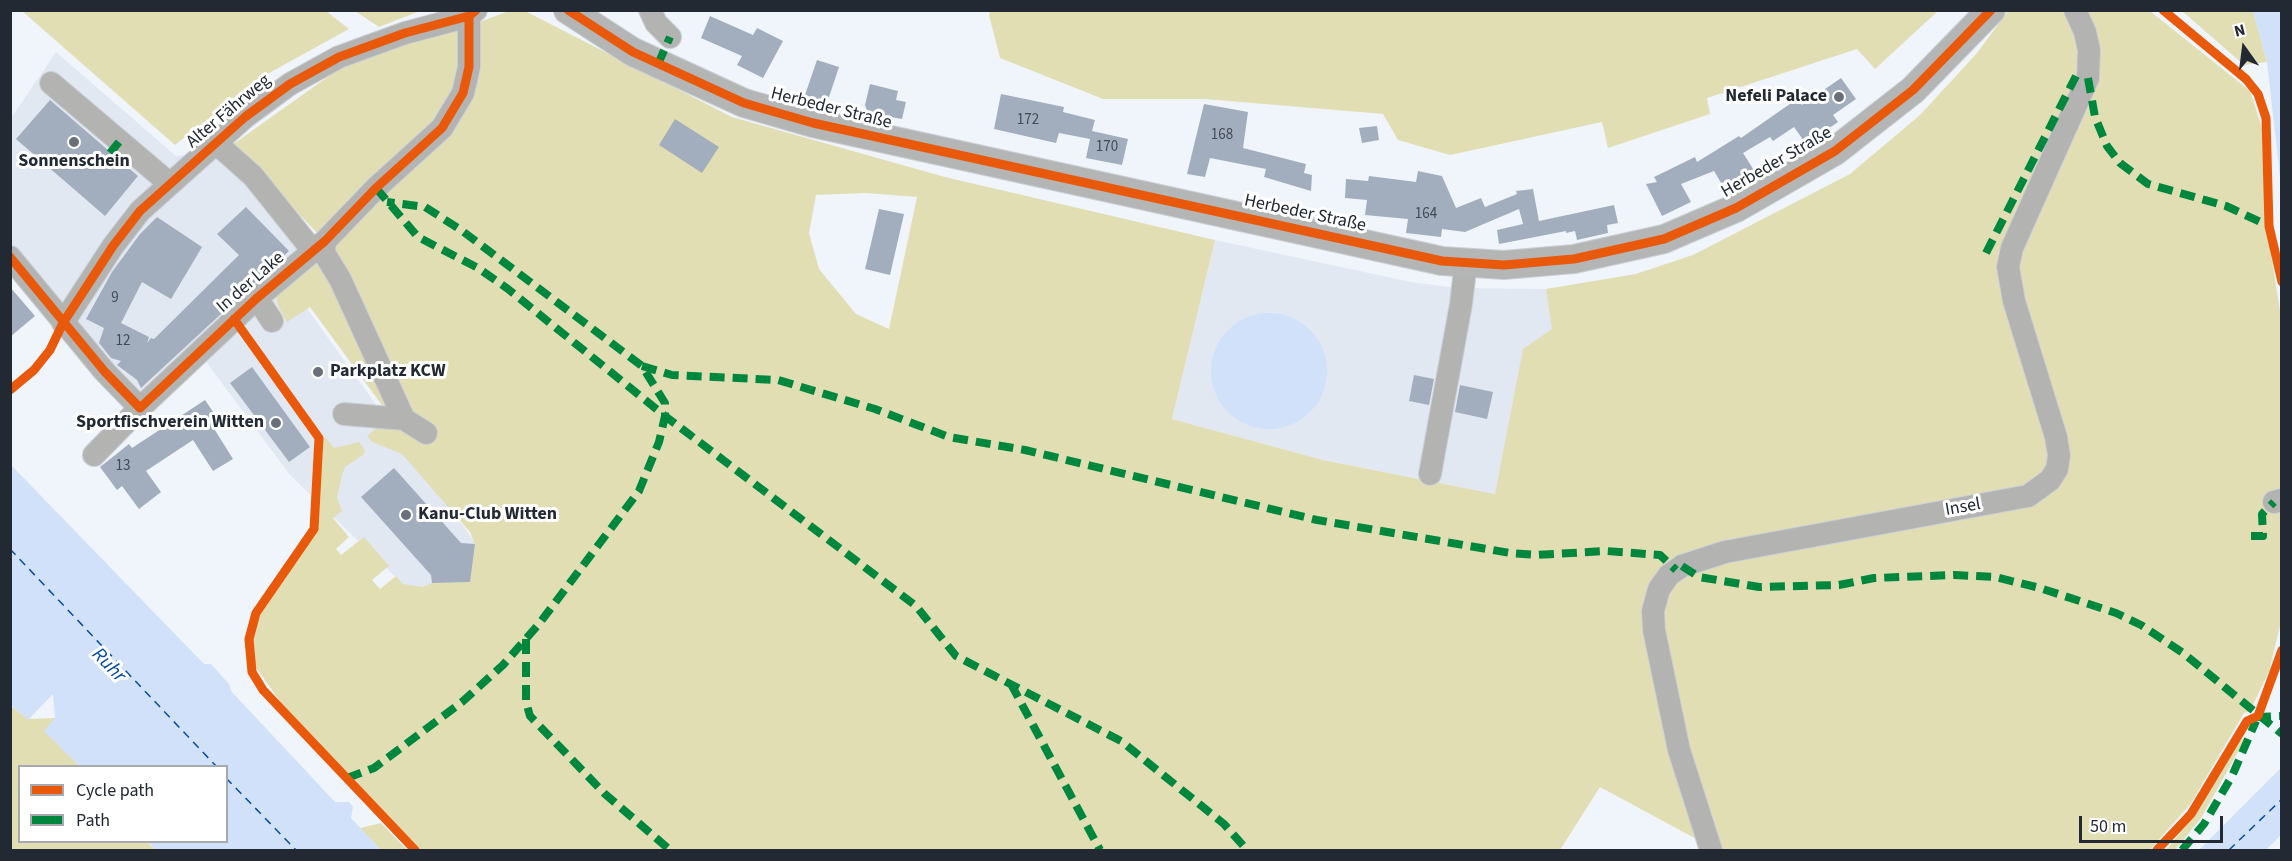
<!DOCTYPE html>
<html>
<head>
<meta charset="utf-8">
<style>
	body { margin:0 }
	#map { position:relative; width:2292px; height:861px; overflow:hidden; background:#f0f5fb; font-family:"Source Sans 3",sans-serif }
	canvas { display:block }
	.frame { position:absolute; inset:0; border:12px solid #222933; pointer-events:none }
	.legend { position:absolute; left:18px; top:765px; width:210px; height:78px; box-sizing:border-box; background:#fff; border:2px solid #a7a9ad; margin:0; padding:8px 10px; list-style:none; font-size:18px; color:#222933 }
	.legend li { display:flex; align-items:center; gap:12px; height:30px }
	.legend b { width:30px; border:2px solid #a7a9ad }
	.north { position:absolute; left:2214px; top:18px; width:60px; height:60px; -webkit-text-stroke:4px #fff; paint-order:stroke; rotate:346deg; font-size:16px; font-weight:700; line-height:24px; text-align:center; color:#222933 }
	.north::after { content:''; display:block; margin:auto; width:21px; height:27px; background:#222933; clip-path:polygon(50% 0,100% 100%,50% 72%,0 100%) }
	.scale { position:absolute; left:2079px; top:816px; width:144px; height:27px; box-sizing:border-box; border:3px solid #222933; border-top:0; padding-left:8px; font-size:18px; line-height:21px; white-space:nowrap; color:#222933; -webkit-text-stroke:4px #fff; paint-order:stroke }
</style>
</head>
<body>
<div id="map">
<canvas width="2292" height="861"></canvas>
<div class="frame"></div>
<ul class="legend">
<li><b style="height:8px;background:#e8590c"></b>Cycle path</li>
<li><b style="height:8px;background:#00873e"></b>Path</li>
</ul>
<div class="north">N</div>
<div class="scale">50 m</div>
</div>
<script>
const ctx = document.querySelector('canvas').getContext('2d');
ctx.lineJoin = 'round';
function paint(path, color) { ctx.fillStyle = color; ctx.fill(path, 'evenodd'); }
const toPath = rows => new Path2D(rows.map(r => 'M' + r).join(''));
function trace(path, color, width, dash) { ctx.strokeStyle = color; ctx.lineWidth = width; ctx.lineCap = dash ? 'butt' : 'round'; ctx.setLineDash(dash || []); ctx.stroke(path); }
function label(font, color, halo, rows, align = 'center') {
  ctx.font = font + ' "Source Sans 3",sans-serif'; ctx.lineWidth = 6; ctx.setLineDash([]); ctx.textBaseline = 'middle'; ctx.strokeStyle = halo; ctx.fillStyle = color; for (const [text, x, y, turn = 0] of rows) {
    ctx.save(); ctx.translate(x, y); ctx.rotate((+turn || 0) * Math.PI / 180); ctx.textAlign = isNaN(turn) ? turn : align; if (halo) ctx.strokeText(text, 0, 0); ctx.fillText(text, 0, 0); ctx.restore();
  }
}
const built = toPath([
	[56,52,176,156,231,149,316,238,280,271,487,559,474,588,410,591,290,475,196,348,149,392,124,388,68,318,11,242,11,118],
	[1761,233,1495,494,1323,460,1172,419,1215,240,1411,282,1456,288,1546,289,1636,274]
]);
const green = toPath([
	[22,11,326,11,349,29,260,78,175,145],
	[355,11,420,11,379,27],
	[509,11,525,11,732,117,945,177,1215,240,1172,419,1323,460,1495,494,1523,349,1552,329,1546,289,1636,274,1693,255,1850,174,1920,115,1977,53,2008,11,2150,11,2250,91,2262,128,2265,218,2282,323,2281,622,2269,671,2250,711,2244,713,2191,803,2150,850,1711,850,1700,841,1600,787,1560,850,421,850,281,703,255,666,251,668,249,639,256,613,266,596,314,529,319,438,326,438,334,448,359,442,365,450,363,455,345,467,342,475,337,498,342,511,333,518,349,537,336,549,341,555,364,537,389,566,372,580,380,589,396,576,403,584,423,587,432,583,469,582,475,544,470,532,402,454,372,442,367,436,378,427,384,408,310,307,287,322,279,308,275,295,325,241,232,145,343,66,401,45,447,34],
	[866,193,917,197,889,329,856,314,819,269,809,233,816,195],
	[990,11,990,10,1938,11,1875,69,1857,49,1707,98,1710,114,1608,148,1602,122,1450,155,1398,140,1383,114,1205,99,1103,99,1000,58,989,15],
	[2182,11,2253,11,2267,62,2244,65],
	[10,705,28,719,55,718,86,766,20,766,20,842,147,842,156,850,11,850],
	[2247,736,2201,818,2175,850,2166,850,2196,814,2237,743],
	[381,823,407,850,381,850,360,828]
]);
const water = toPath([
	[2253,11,2281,11,2281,186,2267,62],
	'1211 371a58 58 0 1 1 116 0a58 58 0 1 1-116 0Z',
	[11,465,204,664,211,664,229,684,231,691,335,802,349,802,353,807,351,818,381,850,156,850,148,842,226,842,226,766,79,766,44,731,55,718,53,694,28,720,11,705],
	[2281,768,2281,835,2266,850,2199,850]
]);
const ferry = toPath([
	[10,549,216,766],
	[226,778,296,850],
	[2229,850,2282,799]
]);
const building = toPath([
	[710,16,753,35,757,28,783,41,763,78,737,65,742,56,701,38],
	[817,60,839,67,827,103,805,95],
	[1841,78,1856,99,1833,115,1838,122,1806,144,1794,127,1773,141,1770,137,1743,153,1757,175,1727,193,1714,171,1681,184,1691,202,1662,216,1646,184,1657,182,1654,177,1695,157,1697,162,1739,136,1741,138,1797,99,1802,105],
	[870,84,898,91,896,100,906,102,902,119,868,113,865,105],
	[1001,94,1064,107,1063,112,1095,120,1092,131,1128,139,1122,165,1086,158,1090,139,1059,133,1056,143,994,129],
	[50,100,138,176,105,216,16,139],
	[1204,104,1248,112,1243,148,1306,164,1304,173,1312,175,1311,191,1264,177,1266,169,1210,158,1205,177,1187,174],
	[675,119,719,147,702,173,659,145],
	[1377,126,1379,140,1362,143,1359,128],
	[1418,171,1442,176,1456,208,1481,198,1485,207,1517,194,1516,191,1533,189,1539,221,1614,205,1618,223,1607,225,1608,233,1577,240,1575,231,1566,233,1566,231,1499,244,1497,230,1523,224,1519,209,1465,232,1442,229,1441,237,1406,233,1408,219,1365,215,1367,200,1345,198,1346,179,1368,181,1369,176,1416,182],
	[246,207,289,251,141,388,137,380,117,365,121,361,111,358,99,343,104,328,86,319,112,272,140,234,157,217,202,247,171,299,142,282,121,323,149,337,147,343,151,338,154,339,239,255,217,234],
	[879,209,904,214,890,275,865,269],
	[10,287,35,316,10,337],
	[252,367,310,447,289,462,230,383],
	[1414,375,1434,379,1429,405,1409,401],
	[1460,385,1493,392,1487,419,1455,412],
	[205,400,220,422,213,427,233,459,213,471,193,440,146,471,161,492,139,509,122,486,117,490,100,467,129,444,132,448],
	[394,468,461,543,475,544,470,582,432,583,431,575,361,497]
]);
const minor = toPath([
	[650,10,656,23,670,37],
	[51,83,170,184],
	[216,143,253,176,313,251],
	[325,241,324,253,340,279,404,419,426,433],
	[10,257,105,372,140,408,257,298,325,241,376,188,442,128,463,93,469,67,469,16],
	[257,298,272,321],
	[63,323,113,246,140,211,245,117,290,84,339,57,405,33,469,16,476,10],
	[344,414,404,419],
	[94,455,140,408],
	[1430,474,1461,304,1466,262],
	[2274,502,2282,500],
	[1711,850,1679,750,1654,630,1653,611,1659,589,1669,575,1682,566,1725,552,2028,496,2050,480,2057,469,2059,455,2056,437,2014,301,2008,267,2012,248,2088,78,2089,50,2085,32,2075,10]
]);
const major = toPath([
	[568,10,633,52,744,103,813,123,1442,261,1504,265,1574,259,1664,239,1736,208,1835,151,1913,90,1991,10]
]);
const quiet = toPath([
	[658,64,670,37],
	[2088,78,2095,117,2107,146,2120,163,2148,184,2226,206,2269,226],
	[110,153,119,142],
	[376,188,418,237,478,268,508,289,665,416,916,606,956,656,1121,741,1224,824,1247,850],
	[1986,253,2076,76],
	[642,366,672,375,778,380,875,409,949,437,1025,450,1317,520,1510,553,1536,555,1606,551,1660,555,1676,570],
	[2251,536,2263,536,2262,514,2274,502],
	[1682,566,1699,577,1759,587,1839,585,1874,578,1955,575,1995,577,2040,588,2116,613,2141,625,2183,653,2282,734],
	[526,639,526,702,530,716,605,794,670,850],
	[1011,684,1100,850],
	[2256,717,2282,716],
	[347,778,374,768,462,702,503,665,539,624,639,491,659,442,665,416,665,403,642,366,461,230,425,207,387,202],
	[2182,850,2204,824,2232,776,2256,721]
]);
const cycleway = toPath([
	[568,10,633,52,744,103,813,123,1442,261,1504,265,1574,259,1664,239,1736,208,1835,151,1913,90,1991,10],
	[2163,10,2246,79,2258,94,2266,118,2269,226,2282,282],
	[10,257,105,372,140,408,257,298,325,241,376,188,442,128,463,93,469,67,469,16],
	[234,319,319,438,314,529,256,613,249,639,252,672,263,690,415,850],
	[10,390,34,370,50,350,63,323,113,246,140,211,245,117,290,84,339,57,405,33,469,16,476,10],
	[2157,850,2191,814,2247,721,2258,716,2282,650]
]);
const markers = [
	[1839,97,6,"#6a7079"],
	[74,142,6,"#6a7079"],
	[318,372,6,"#6a7079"],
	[276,423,6,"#6a7079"],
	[406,515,6,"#6a7079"]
];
const numberNames = [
	["172",1028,121],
	["168",1222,136],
	["170",1107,148],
	["164",1426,215],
	["9",115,299],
	["12",123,342],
	["13",123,467]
];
const poiNames = [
	["Nefeli Palace",1827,97],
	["Sonnenschein",74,162,"center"],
	["Parkplatz KCW",330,372,"left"],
	["Sportfischverein Witten",264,423],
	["Kanu-Club Witten",418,515,"left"]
];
const streetNames = [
	["Herbeder Straße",831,109,14],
	["Alter Fährweg",229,112,-40],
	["Herbeder Straße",1777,163,-30],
	["Herbeder Straße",1305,214,12],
	["In der Lake",251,283,-41],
	["Insel",1963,508,-10]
];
const waterNames = [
	["Ruhr",108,666,46]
];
paint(built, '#e1e8f2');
paint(green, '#e2deb4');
paint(water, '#d0e1f9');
trace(ferry, '#054da4', 1.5, [8, 6]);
paint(building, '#a2aebe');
trace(minor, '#ccd0d6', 24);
trace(major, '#ccd0d6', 30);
trace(minor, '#b3b4b2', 22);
trace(major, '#b4b6b6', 28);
trace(quiet, '#00873e', 8, [15, 8]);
trace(cycleway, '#e8590c', 9);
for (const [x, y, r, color] of markers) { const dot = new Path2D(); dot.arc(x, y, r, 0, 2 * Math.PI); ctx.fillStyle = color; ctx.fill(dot); trace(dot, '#fff', 2); }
label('15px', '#424a56', null, numberNames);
label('bold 18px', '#222933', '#fff', poiNames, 'right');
label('18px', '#222933', '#fff', streetNames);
label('italic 20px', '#054da4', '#fff', waterNames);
</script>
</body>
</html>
